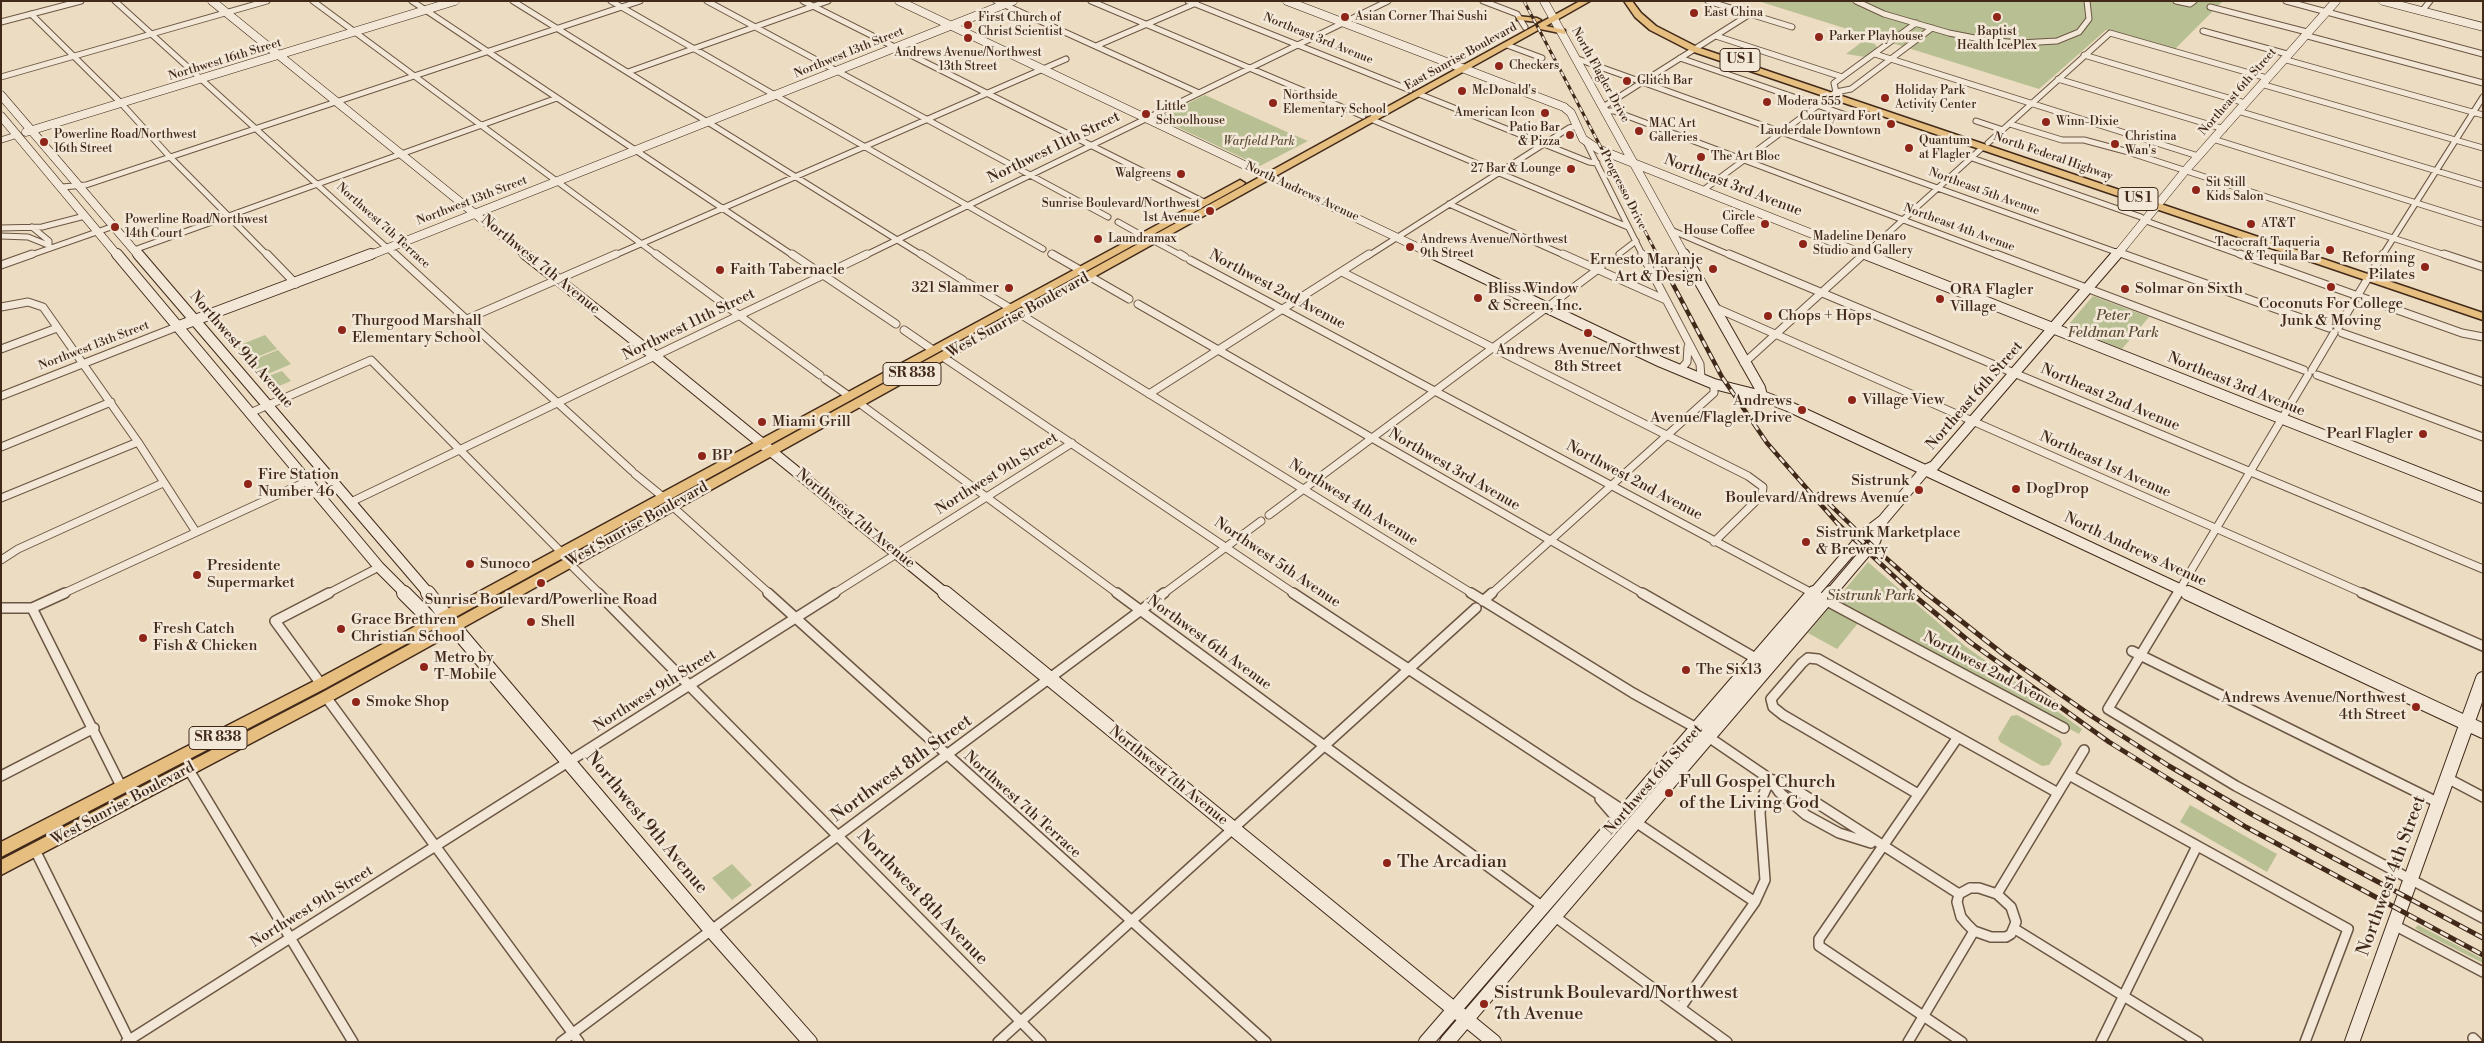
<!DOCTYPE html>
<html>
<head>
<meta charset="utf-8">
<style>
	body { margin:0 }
	#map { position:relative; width:2484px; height:1043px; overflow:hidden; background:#ecdcc1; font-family:"Libre Bodoni",serif }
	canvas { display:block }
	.frame { position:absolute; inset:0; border:2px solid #41291a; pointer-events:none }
</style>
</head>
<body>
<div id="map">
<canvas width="2484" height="1043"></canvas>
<div class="frame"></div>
</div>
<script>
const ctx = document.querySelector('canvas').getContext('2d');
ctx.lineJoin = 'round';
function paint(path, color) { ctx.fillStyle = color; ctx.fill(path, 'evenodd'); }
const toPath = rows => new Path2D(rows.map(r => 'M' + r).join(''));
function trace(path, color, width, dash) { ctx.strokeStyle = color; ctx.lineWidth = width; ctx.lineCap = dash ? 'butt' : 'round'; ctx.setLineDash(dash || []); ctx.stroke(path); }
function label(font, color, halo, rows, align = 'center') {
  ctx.font = font + ' "Libre Bodoni",serif'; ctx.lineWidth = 5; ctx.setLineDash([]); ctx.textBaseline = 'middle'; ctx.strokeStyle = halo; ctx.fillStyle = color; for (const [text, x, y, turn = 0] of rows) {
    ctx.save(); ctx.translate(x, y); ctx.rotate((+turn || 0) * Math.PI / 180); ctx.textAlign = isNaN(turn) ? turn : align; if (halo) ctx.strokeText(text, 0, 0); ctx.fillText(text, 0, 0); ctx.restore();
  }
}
const green = toPath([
	[1758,1,2223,1,2174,50,2106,30,2039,89],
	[1863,41,1875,44,1878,49,1865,57,1846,54],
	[1205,95,1287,132,1308,141,1260,166,1158,118],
	[2093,296,2149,317,2122,349,2072,329,2069,324],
	[265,335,277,349,247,361,235,347],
	[278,350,291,364,261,377,248,362],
	[282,371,291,381,272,389,263,378],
	[1868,562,1965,646,2082,729,2079,734,1863,617,1837,649,1808,633],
	[2017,715,2060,739,2062,744,2049,765,2042,766,2000,742,1998,738,2011,716],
	[2190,805,2277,854,2267,872,2180,822],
	[732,864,752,885,732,900,712,878],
	[2418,925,2483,959,2483,963,2421,932,2415,928]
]);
const streetFar2 = toPath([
	[115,1,396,256],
	[313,1,658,256],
	[412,1,794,256],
	[513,1,923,256],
	[611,1,1043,249],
	[707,1,1108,217],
	[803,1,1204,202],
	[996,1,1199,93],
	[1091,1,1363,116],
	[1188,1,1410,90],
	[1483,1,1517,14,1525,27],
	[1708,1,1792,27],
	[1856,1,1884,14,1949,33,1985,40,2019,43,2057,41,2079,32,2089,19,2087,1],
	[2176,1,2190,4,2194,1],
	[2286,1,2483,54],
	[2210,7,2307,32],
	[2422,11,2430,1],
	[31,14,121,103,170,157,268,256],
	[1,22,81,1],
	[2203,31,2287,54],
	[2304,35,2483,83],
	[1716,36,1842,77],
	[1507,45,1542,58],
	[1096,46,1196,3],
	[1875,54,2198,156],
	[2084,55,2245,103],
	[1575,58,2127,256],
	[1680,58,1846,115],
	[2283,59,2483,115],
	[628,72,828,1],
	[1,77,267,1],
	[2058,79,2224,129],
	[2261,84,2483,148],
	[1836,92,1834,83,1916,23],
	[1419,94,1589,162,1597,163],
	[1603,107,1750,14],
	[1605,111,1614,111,1999,256],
	[2238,111,2483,185],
	[1373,120,1628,227],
	[1976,121,2003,130],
	[2010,124,2062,140,2084,140,2125,151,2448,256],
	[2213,139,2483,224],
	[1,140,17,135],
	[1988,143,2110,33,2267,78],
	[1587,144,1643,256],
	[1972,158,2141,217],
	[62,187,86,185,640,1],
	[1702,191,1836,92,1851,89,1932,28],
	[1449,204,1566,256],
	[2146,221,2244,256],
	[1118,222,1143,236],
	[32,227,49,241,49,247],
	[1,228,42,227,85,216],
	[1671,230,1732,256],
	[1,236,28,237,48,245],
	[1154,241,1182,256],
	[134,250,557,98],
	[1051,254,1054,256],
	[1619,254,1636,241],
	[28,256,114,226],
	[613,256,1066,59],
	[864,256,1388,1],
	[1368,256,1569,128,1577,126],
	[1863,256,1983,147],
	[2382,256,2483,97]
]);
const streetFar1 = toPath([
	[267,254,296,284],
	[395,254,632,471],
	[656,254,820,375],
	[792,254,896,324],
	[921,254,963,280],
	[1052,254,1080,270],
	[1180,254,1185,257],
	[1563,254,1666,300],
	[1642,254,1700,364,1701,378],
	[1729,254,2483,569],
	[1996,254,2304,370],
	[2123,254,2329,328],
	[2240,254,2462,333,2483,337],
	[2444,254,2483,267],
	[1190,260,1814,594],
	[1,265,32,254],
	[1342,272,1748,476,1763,487,1762,495,1714,542],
	[2372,272,2383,254],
	[1089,276,1129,299],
	[968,283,1010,308],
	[1138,304,1644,594],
	[1,307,28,302,43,307,138,442,196,532],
	[1716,308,2365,594],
	[1020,314,1473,594],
	[467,319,616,254],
	[2338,328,2368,278],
	[904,330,933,350],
	[2342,333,2483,382],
	[1,349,57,328],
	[943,357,1295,594],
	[1744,363,1864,254],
	[1680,370,1687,362,1688,347],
	[2312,370,2334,333],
	[2317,375,2483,437],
	[825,379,849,396],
	[1149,394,1369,254],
	[1,396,179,326],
	[859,403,1118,594],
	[250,413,371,360,562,553],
	[1,447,111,402],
	[635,474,663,497],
	[1,498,138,442],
	[351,502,867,254],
	[672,506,770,594],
	[1269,515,1601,267],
	[1,560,18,549,163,483],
	[569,563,600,594],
	[62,594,325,473],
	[327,594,379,567],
	[833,594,1072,443],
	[1163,594,1261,521],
	[1491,594,1714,393,1714,384],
	[2177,594,2308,375]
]);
const street = toPath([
	[598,593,1041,1042],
	[768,593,1266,1042],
	[1117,593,1543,907],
	[1293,593,1618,807,1625,815],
	[1471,593,1633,693,1698,729],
	[1642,593,1757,659],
	[1812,593,2064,728],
	[2178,593,2108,709,2236,786,2483,918],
	[2362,593,2483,646],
	[1483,601,1492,593],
	[1,608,32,608,65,593],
	[32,608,122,788],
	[2132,651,2439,803],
	[321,684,275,621,329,593],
	[326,697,579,1042],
	[1707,736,1770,779,1787,784,1959,894],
	[1958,737,1819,939,1819,946,1962,1042],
	[189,770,353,1042],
	[2069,775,2348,929,2305,1042],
	[1,776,94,728],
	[2447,778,2483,797],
	[1770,779,1779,792,1806,815,1839,833,1871,843],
	[1918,794,1783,715,1773,707,1771,699,1802,663,1808,658,1818,659,2058,793],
	[1600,799,1613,814,1624,814],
	[1634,821,1755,902],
	[35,850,130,1042],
	[1970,888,1979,888,1997,894,2011,907,2016,922,2011,934,2006,937,1991,937,1974,931,1967,924,1961,917,1957,902,1959,894,1970,888],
	[1997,894,2084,750],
	[1554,916,1727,1042],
	[2394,925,2483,972],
	[2015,929,2198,1042],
	[1681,1007,1755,902,1765,880,1760,813,1762,798,1770,779],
	[2473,1038,2477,1042],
	[126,1042,835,593],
	[561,1042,1164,593],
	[998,1042,1476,608],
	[1908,1042,1974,931],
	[2101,1042,2197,846]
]);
const secondaryFar2 = toPath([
	[212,1,527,256],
	[899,1,1436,256],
	[1287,1,1564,107,1571,113,1583,139,1598,149,1868,256],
	[1544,1,1685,256],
	[2383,1,2483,27],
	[1,95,139,256],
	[1,116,118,256],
	[26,132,455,1],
	[368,256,1013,1],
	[2116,256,2185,171,2336,1]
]);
const secondaryFar1 = toPath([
	[117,254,379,567,406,594],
	[138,254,429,594],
	[525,254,656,357,946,594],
	[1434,254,1661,362,1714,384,1762,396,1788,406,2190,594],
	[1684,254,1760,388,1762,396],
	[1865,254,2483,498],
	[179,326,371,254],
	[1813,594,1866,533,1883,520,1925,470,1934,466,2117,254],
	[1830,594,1875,541,1883,520]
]);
const secondary = toPath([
	[404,593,434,623,442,625],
	[428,593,454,627,711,930,810,1042],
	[945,593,1494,1042],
	[2188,593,2483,731],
	[1426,1042,1814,593],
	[1447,1042,1831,593],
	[2352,1042,2483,679]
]);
const primary = toPath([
	[1580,1,1590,1,1546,26,1565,30,1565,34,1540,29,331,701,1,875,1,860,321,693,1580,1],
	[1624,1,1632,1,1641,13,1656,26,1697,47,2483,313,2483,320,1691,51,1650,30,1635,17,1624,1],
	[1517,16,1537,18,1541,20,1537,22,1520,20,1517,20,1517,16],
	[1240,180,1245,183,1243,185,326,688,1,857,1,842,316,680,1240,180]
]);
const railFar2 = toPath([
	[1524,1,1658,256]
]);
const railFar1 = toPath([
	[1657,254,1722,377,1767,443,1837,523,1913,594],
	[1819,494,1878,551,1927,594]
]);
const rail = toPath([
	[1911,593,1970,642,2109,742,2246,827,2483,955],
	[1926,593,2003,654,2093,717,2169,766,2253,815,2483,938]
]);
const markers = [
	[1694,13,5,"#8f2418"],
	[1345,17,5,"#8f2418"],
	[1997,17,5,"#8f2418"],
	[968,25,5,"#8f2418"],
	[1819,37,5,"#8f2418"],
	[968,38,5,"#8f2418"],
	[1499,66,5,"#8f2418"],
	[1627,81,5,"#8f2418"],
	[1462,91,5,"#8f2418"],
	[1885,98,5,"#8f2418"],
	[1767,102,5,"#8f2418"],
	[1273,103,5,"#8f2418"],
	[1545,113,5,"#8f2418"],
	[1146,114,5,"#8f2418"],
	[2046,122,5,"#8f2418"],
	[1891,124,5,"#8f2418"],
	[1639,131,5,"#8f2418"],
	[1570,135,5,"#8f2418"],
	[44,142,5,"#8f2418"],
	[2115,144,5,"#8f2418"],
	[1909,148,5,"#8f2418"],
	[1701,157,5,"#8f2418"],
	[1571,169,5,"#8f2418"],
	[1181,174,5,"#8f2418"],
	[2196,190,5,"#8f2418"],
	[1210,211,5,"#8f2418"],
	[1765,224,5,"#8f2418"],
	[2251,224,5,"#8f2418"],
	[115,227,5,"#8f2418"],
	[1098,239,5,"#8f2418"],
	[1803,244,5,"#8f2418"],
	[1410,247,5,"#8f2418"],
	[2330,250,5,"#8f2418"],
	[2425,267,5,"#8f2418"],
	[1713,269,5,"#8f2418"],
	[720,270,5,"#8f2418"],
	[2331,287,5,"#8f2418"],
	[1009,288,5,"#8f2418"],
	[2125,289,5,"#8f2418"],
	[1478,298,5,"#8f2418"],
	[1940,299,5,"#8f2418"],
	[1768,316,5,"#8f2418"],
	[342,330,5,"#8f2418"],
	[1588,333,5,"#8f2418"],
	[1852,400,5,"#8f2418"],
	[1802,410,5,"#8f2418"],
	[762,422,5,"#8f2418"],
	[2423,434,5,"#8f2418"],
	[702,456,5,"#8f2418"],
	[248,484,5,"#8f2418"],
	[2016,489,5,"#8f2418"],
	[1919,490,5,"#8f2418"],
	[1806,542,5,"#8f2418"],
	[470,564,5,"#8f2418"],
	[197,575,5,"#8f2418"],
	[541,583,5,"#8f2418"],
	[531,622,5,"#8f2418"],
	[341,629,5,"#8f2418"],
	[143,638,5,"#8f2418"],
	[424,667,5,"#8f2418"],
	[1686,670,5,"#8f2418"],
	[356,702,5,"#8f2418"],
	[2416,707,5,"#8f2418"],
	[1669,793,5,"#8f2418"],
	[1387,863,5,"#8f2418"],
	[1484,1004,5,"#8f2418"]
];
const farPoinames = [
	["East China",1704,13],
	["Asian Corner Thai Sushi",1355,17],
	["First Church of",978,18],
	["Christ Scientist",978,32],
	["Baptist",1997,32,"center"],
	["Health IcePlex",1997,46,"center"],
	["Parker Playhouse",1829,37],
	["Andrews Avenue/Northwest",968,53,"center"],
	["13th Street",968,67,"center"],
	["Checkers",1509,66],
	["Glitch Bar",1637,81],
	["McDonald's",1472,91],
	["Holiday Park",1895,91],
	["Activity Center",1895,105],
	["Northside",1283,96],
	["Elementary School",1283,110],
	["Modera 555",1777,102],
	["Little",1156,107],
	["Schoolhouse",1156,121],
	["American Icon",1535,113,"right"],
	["Courtyard Fort",1881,117,"right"],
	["Lauderdale Downtown",1881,131,"right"],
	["Winn-Dixie",2056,122],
	["MAC Art",1649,124],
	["Galleries",1649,138],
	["Patio Bar",1560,128,"right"],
	["& Pizza",1560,142,"right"],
	["Powerline Road/Northwest",54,135],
	["16th Street",54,149],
	["Christina",2125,137],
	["Wan's",2125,151],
	["Quantum",1919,141],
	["at Flagler",1919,155],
	["The Art Bloc",1711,157],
	["27 Bar & Lounge",1561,169,"right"],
	["Walgreens",1171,174,"right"],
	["Sit Still",2206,183],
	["Kids Salon",2206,197],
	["Sunrise Boulevard/Northwest",1200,204,"right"],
	["1st Avenue",1200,218,"right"],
	["Circle",1755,217,"right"],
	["House Coffee",1755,231,"right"],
	["Powerline Road/Northwest",125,220],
	["14th Court",125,234],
	["AT&T",2261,224],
	["Madeline Denaro",1813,237],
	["Studio and Gallery",1813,251],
	["Laundramax",1108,239],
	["Andrews Avenue/Northwest",1420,240],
	["9th Street",1420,254],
	["Tacocraft Taqueria",2320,243,"right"],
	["& Tequila Bar",2320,257,"right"]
];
const farStreetnames = [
	["Northeast 3rd Avenue",1318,39,22],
	["Northwest 13th Street",849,53,-22],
	["East Sunrise Boulevard",1461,57,-29],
	["Northwest 16th Street",225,60,-17],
	["North Flagler Drive",1600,75,61],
	["Northeast 6th Street",2238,92,-49],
	["North Federal Highway",2053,157,19],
	["Progresso Drive",1623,190,63],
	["North Andrews Avenue",1302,192,25],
	["Northeast 5th Avenue",1984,192,20],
	["Northwest 13th Street",472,201,-21],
	["Northwest 7th Terrace",383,226,42],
	["Northeast 4th Avenue",1959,228,20],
	["Northwest 13th Street",94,346,-21]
];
const farParknames = [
	["Warfield Park",1259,142]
];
const shields = [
	[1740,60,40],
	[2138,199,40],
	[912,374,58],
	[218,738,58]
];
const shieldNames = [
	["US 1",1740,60],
	["US 1",2138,199],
	["SR 838",912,374],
	["SR 838",218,738]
];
const streetNames = [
	["Northwest 11th Street",1054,148,-26],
	["Northeast 3rd Avenue",1733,186,21],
	["Northwest 7th Avenue",540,265,39],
	["Northwest 2nd Avenue",1277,290,28],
	["West Sunrise Boulevard",1018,316,-29],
	["Northwest 11th Street",689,325,-26],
	["Northwest 9th Avenue",241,350,49],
	["Northeast 3rd Avenue",2236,385,22],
	["Northeast 6th Street",1975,396,-49],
	["Northeast 2nd Avenue",2110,398,23],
	["Northeast 1st Avenue",2105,465,24],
	["Northwest 3rd Avenue",1454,470,30],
	["Northwest 9th Street",997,474,-32],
	["Northwest 2nd Avenue",1634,481,28],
	["Northwest 4th Avenue",1353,503,32],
	["Northwest 7th Avenue",855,519,39],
	["West Sunrise Boulevard",637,525,-29],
	["North Andrews Avenue",2135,550,25],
	["Northwest 5th Avenue",1277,563,34],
	["Northwest 6th Avenue",1209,643,36],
	["Northwest 2nd Avenue",1991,672,28],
	["Northwest 9th Street",655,691,-32],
	["Northwest 7th Avenue",1168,776,39],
	["Northwest 6th Street",1654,780,-49],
	["West Sunrise Boulevard",123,804,-28],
	["Northwest 7th Terrace",1022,805,42],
	["Northwest 9th Street",312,907,-32]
];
const poiNames = [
	["Reforming",2415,258,"right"],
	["Pilates",2415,275,"right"],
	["Ernesto Maranje",1703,260,"right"],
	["Art & Design",1703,277,"right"],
	["Faith Tabernacle",730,270],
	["321 Slammer",999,288,"right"],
	["Bliss Window",1488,289],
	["& Screen, Inc.",1488,306],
	["Solmar on Sixth",2135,289],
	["ORA Flagler",1950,290],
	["Village",1950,307],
	["Coconuts For College",2331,304,"center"],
	["Junk & Moving",2331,321,"center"],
	["Chops + Hops",1778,316],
	["Thurgood Marshall",352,321],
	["Elementary School",352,338],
	["Andrews Avenue/Northwest",1588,350,"center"],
	["8th Street",1588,367,"center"],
	["Village View",1862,400],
	["Andrews",1792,401,"right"],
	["Avenue/Flagler Drive",1792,418,"right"],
	["Miami Grill",772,422],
	["Pearl Flagler",2413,434,"right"],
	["BP",712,456],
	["Fire Station",258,475],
	["Number 46",258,492],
	["Sistrunk",1909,481,"right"],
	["Boulevard/Andrews Avenue",1909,498,"right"],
	["DogDrop",2026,489],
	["Sistrunk Marketplace",1816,533],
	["& Brewery",1816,550],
	["Sunoco",480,564],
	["Presidente",207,566],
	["Supermarket",207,583],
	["Sunrise Boulevard/Powerline Road",541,600,"center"],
	["Grace Brethren",351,620],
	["Christian School",351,637],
	["Shell",541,622],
	["Fresh Catch",153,629],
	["Fish & Chicken",153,646],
	["Metro by",434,658],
	["T-Mobile",434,675],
	["The Six13",1696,670],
	["Andrews Avenue/Northwest",2406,698,"right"],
	["4th Street",2406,715,"right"],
	["Smoke Shop",366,702]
];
const parkNames = [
	["Peter",2113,316],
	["Feldman Park",2113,333],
	["Sistrunk Park",1871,596]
];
const nearStreetnames = [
	["Northwest 8th Street",902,769,-36],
	["Northwest 9th Avenue",646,823,50],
	["Northwest 4th Street",2392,876,-70],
	["Northwest 8th Avenue",922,898,46]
];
const nearPoinames = [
	["Full Gospel Church",1679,783],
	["of the Living God",1679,804],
	["The Arcadian",1397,863],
	["Sistrunk Boulevard/Northwest",1494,994],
	["7th Avenue",1494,1015]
];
paint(green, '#b8c093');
trace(streetFar2, '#6c5644', 7);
trace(streetFar1, '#6c5644', 9);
trace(street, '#6c5644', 12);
trace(secondaryFar2, '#41291a', 9);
trace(secondaryFar1, '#41291a', 12);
trace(secondary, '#41291a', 16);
trace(primary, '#41291a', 3);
trace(streetFar2, '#f3e8d7', 5);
trace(streetFar1, '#f3e8d7', 7);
trace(street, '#f3e8d7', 9);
trace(secondaryFar2, '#f3e8d7', 8);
trace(secondaryFar1, '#f3e8d7', 10);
trace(secondary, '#f3e8d7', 14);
paint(primary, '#e6be80');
trace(railFar2, '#41291a', 3);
trace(railFar1, '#41291a', 4.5);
trace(rail, '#41291a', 5);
trace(railFar2, '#f3e8d7', 2, [5]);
trace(railFar1, '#f3e8d7', 2.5, [7]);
trace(rail, '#f3e8d7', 3, [9]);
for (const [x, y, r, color] of markers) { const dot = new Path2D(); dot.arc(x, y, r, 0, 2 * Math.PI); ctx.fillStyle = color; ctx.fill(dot); trace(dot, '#f3e8d7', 2); }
label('12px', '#41291a', '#f3e8d7', farPoinames, 'left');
label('12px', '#41291a', '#f3e8d7', farStreetnames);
label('italic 12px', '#5f4f38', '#f3e8d7', farParknames);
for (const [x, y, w] of shields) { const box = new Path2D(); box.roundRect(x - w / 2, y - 11.5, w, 23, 4); ctx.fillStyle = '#f3e8d7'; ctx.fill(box); trace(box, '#41291a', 1); }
label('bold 14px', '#41291a', null, shieldNames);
label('15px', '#41291a', '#f3e8d7', streetNames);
label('15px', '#41291a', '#f3e8d7', poiNames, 'left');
label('italic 15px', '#5f4f38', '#f3e8d7', parkNames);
label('18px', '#41291a', '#f3e8d7', nearStreetnames);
label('18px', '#41291a', '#f3e8d7', nearPoinames, 'left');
</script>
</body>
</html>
